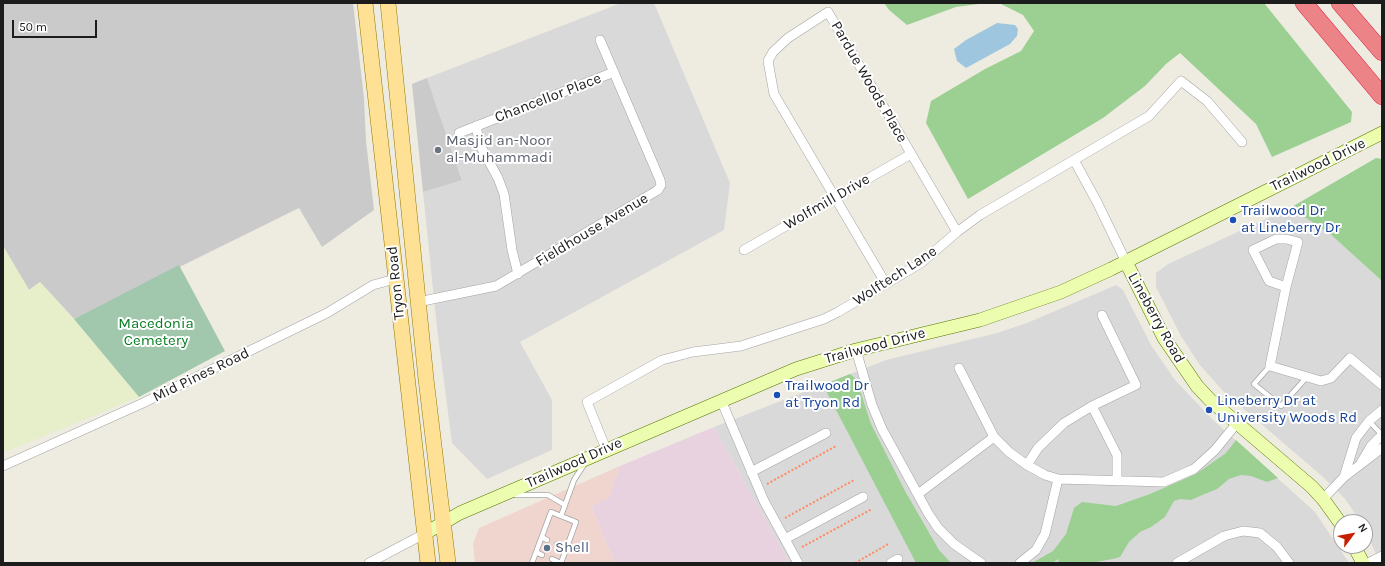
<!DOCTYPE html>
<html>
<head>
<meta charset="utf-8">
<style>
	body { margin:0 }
	#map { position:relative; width:1385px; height:566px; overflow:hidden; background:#eeece1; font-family:Karla,sans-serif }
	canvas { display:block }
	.frame { position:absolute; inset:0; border:4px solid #1c1c1c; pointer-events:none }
	.north { position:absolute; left:1333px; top:514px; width:40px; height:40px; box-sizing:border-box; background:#fff; border:1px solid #a4a4a4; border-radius:50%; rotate:58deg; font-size:11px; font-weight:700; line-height:16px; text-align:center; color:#1c1c1c }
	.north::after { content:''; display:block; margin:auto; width:14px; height:18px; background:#c81e00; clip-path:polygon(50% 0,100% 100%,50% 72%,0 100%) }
	.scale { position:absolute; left:12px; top:20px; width:85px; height:18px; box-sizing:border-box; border:2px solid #1c1c1c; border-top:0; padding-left:5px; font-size:12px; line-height:14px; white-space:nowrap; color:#1c1c1c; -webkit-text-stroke:3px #fff; paint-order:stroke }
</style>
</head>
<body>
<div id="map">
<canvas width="1385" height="566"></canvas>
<div class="frame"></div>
<div class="north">N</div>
<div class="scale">50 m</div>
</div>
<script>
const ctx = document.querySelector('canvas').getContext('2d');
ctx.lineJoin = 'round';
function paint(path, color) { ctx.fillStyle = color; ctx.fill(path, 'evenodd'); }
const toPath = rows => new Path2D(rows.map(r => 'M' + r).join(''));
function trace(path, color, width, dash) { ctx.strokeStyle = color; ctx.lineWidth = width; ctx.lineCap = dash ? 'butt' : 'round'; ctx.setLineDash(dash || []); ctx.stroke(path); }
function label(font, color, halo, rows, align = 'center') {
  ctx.font = font + ' Karla,sans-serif'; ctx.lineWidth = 4; ctx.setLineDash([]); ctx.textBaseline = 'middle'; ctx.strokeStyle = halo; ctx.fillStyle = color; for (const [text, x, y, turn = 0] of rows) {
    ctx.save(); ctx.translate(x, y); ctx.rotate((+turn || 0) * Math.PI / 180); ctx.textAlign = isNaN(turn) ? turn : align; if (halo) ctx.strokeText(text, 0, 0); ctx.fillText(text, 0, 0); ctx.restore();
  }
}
const residential = toPath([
	[621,3,654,3,730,183,724,230,520,342,552,400,552,450,487,479,452,443,437,328,423,192,462,179,427,78],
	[1290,208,1328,232,1382,281,1382,563,1380,563,1365,530,1365,522,1361,522,1345,499,1323,477,1224,392,1199,364,1181,336,1156,287,1156,273,1168,264],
	[1116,285,1123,290,1151,345,1175,380,1212,419,1315,512,1349,563,782,563,788,560,714,427,886,360,997,333,1027,323]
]);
const commercial = toPath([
	[620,466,609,498,591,506,615,563,475,563,473,544,479,528]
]);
const industrial = toPath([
	[714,427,788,560,782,563,615,563,591,506,609,498,620,466]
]);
const religious = toPath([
	[3,3,353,3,364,98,366,141,374,210,322,247,299,208,74,319,40,282,29,290,3,246],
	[427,78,462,180,423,192,412,84]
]);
const farmland = toPath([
	[3,246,29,290,40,282,74,319,139,397,3,453]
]);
const forest = toPath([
	[884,3,986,3,956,7,907,25,889,10],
	[999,3,1264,3,1352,112,1351,122,1272,157,1256,124,1180,53,1166,64,1145,86,1103,118,968,199,926,123,931,101,985,69,1021,51,1034,31,1023,15],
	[1376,158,1382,159,1382,281,1328,232,1290,208],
	[850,374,854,377,858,384,871,424,905,491,939,550,951,563,916,563,823,385],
	[1236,440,1278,478,1267,482,1251,476,1241,475,1229,479,1217,489,1200,496,1191,500,1180,499,1174,501,1165,517,1151,527,1140,532,1129,542,1120,557,1113,559,1090,563,1058,563,1059,559,1052,563,1032,563,1053,551,1066,534,1074,508,1082,502,1116,506,1150,494,1196,474,1226,453]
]);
const cemetery = toPath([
	[179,265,225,351,139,397,74,319]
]);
const water = toPath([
	[997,23,1015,25,1018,29,1017,36,1010,44,966,68,957,61,954,49,966,40]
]);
const path = toPath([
	[767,484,836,446],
	[785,518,854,480],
	[802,547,872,509],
	[855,563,888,544]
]);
const lane = toPath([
	[1270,366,1254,384,1281,406,1306,378],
	[1369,421,1382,435],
	[515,495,548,495,565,505],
	[561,516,574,480,585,463],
	[542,537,547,540],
	[557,544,566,548],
	[536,552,542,555],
	[552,559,560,563],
	[532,563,551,512,576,522,561,563]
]);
const street = toPath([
	[476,126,480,145,498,178,504,194,512,250,518,274],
	[459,133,614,72],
	[1074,160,1097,202,1126,262],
	[744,250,911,154],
	[886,284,774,94,768,61,773,52,788,38,828,12,957,232],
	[1286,287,1269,281,1253,250,1276,239,1286,239,1298,242,1286,287,1270,366,1321,381,1331,378,1350,358,1382,385],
	[418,302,496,286,658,190,661,185,660,180,600,40],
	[856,350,872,405,882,429,928,513,938,528,954,544,981,563],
	[959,368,994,437,1009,452,1027,465,1045,475,1058,479,1164,482,1194,469,1215,450,1237,423],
	[721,400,764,501,798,563],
	[1092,406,1117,455,1117,481],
	[606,449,587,402,662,360,693,352,741,346,824,319,838,312,921,263,957,232,980,215,1149,116,1181,81,1207,101,1242,142],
	[1361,463,1371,446,1382,435],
	[1027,465,1038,448,1064,423,1092,406,1136,385,1102,315],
	[3,466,143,403,327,313,373,285,395,279],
	[751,472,826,433],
	[1344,477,1356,438,1369,421,1382,410],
	[918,494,994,437],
	[1323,499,1344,477,1382,448],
	[785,539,863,497],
	[369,563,424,534],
	[891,563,898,559],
	[1020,563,1036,550,1045,534,1058,479],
	[1177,563,1224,536,1243,531,1260,533,1277,547,1289,563],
	[1368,563,1382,556]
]);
const secondary = toPath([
	[1126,262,1164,338,1197,386,1210,400,1312,487,1323,499,1341,524],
	[424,534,460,513,796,369,856,350,980,320,1061,292,1111,269,1382,133],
	[1354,546,1363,563]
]);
const primary = toPath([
	[365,3,428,563],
	[388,3,426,379,448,563]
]);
const highway = toPath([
	[1304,3,1382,96],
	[1340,3,1382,52]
]);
const markers = [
	[438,150,4,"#6b7280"],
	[1233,220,4,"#1a4fb4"],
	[777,395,4,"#1a4fb4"],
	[1209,410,4,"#1a4fb4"],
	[547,548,4,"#5c6f8a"]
];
const streetNames = [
	["Pardue Woods Place",869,82,60],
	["Chancellor Place",548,98,-21],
	["Trailwood Drive",1318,165,-26],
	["Wolfmill Drive",827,202,-30],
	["Fieldhouse Avenue",592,230,-31],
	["Wolftech Lane",895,276,-33],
	["Tryon Road",396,283,-96],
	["Lineberry Road",1156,318,61],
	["Trailwood Drive",875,346,-15],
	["Mid Pines Road",201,375,-26],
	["Trailwood Drive",574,463,-24]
];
const worshipNames = [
	["Masjid an-Noor",446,141],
	["al-Muhammadi",446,158]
];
const transitNames = [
	["Trailwood Dr",1241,211],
	["at Lineberry Dr",1241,228],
	["Trailwood Dr",785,386],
	["at Tryon Rd",785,403],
	["Lineberry Dr at",1217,401],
	["University Woods Rd",1217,418]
];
const parkNames = [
	["Macedonia",156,324],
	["Cemetery",156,341]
];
const serviceNames = [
	["Shell",555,548]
];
paint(residential, '#dad9d9');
paint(commercial, '#f0d5ce');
paint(industrial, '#e8d2e0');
paint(religious, '#cacaca');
paint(farmland, '#e6eeca');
paint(forest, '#9cd093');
paint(cemetery, '#a1c8ac');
paint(water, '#9ec6df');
trace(lane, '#a3a3a3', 6);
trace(street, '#a3a3a3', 10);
trace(secondary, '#577600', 14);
trace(primary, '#947900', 16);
trace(highway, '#e01a40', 18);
trace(path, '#ff8961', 2, [2, 2]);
trace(lane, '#fff', 4.5);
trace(street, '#fff', 9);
trace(secondary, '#edfdb0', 13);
trace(primary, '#ffe195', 15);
trace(highway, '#eb8387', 17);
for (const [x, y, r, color] of markers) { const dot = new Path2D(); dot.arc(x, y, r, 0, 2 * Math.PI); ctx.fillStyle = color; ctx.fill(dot); trace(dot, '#fff', 1.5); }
label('15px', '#1c1c1c', '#fff', streetNames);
label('15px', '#5b616d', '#fff', worshipNames, 'left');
label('15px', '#164399', '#fff', transitNames, 'left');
label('15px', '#057e21', '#fff', parkNames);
label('15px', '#4e5e75', '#fff', serviceNames, 'left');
</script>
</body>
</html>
